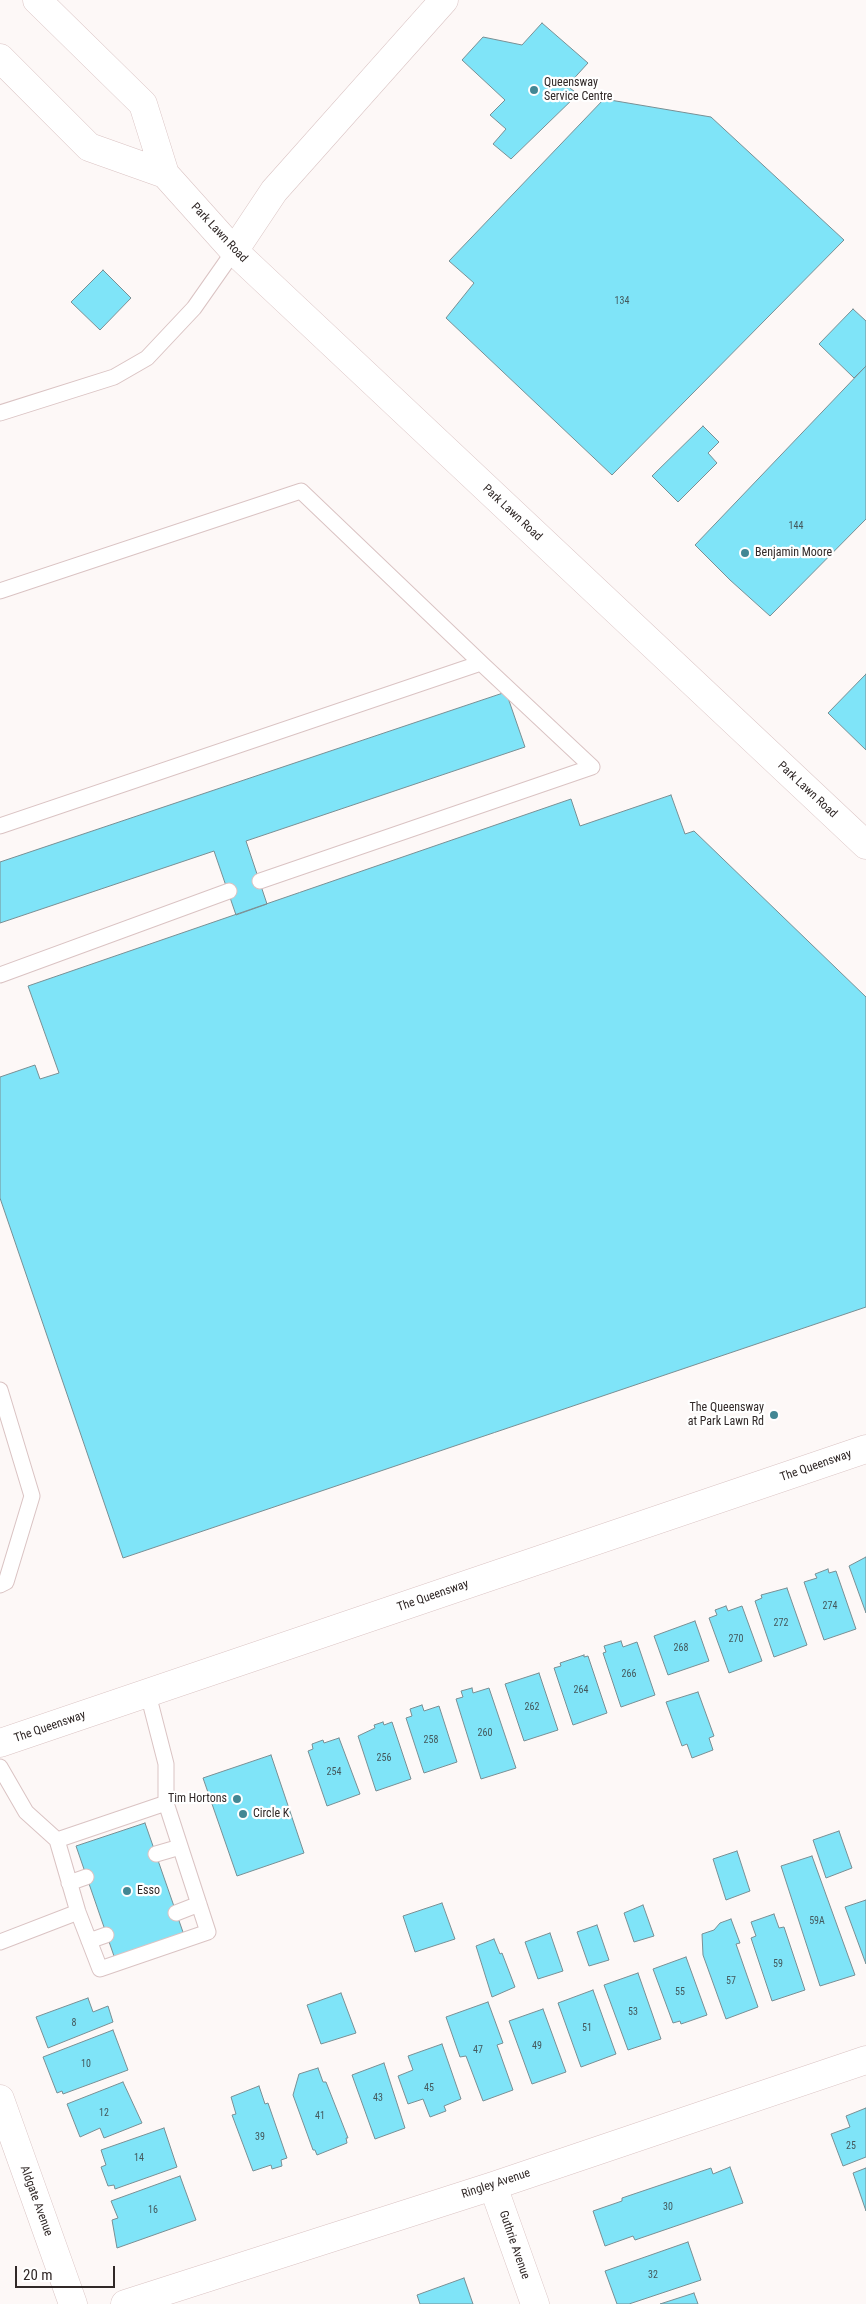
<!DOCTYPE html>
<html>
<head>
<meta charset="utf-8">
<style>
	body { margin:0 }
	#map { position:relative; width:866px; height:2304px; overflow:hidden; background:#fdf8f7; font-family:"Roboto Condensed",sans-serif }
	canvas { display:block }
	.scale { position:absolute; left:15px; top:2266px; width:100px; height:22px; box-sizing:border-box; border:2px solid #312928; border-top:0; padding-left:6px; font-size:15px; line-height:18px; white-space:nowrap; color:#312928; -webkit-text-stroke:4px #fff; paint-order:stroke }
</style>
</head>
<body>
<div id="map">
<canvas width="866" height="2304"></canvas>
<div class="scale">20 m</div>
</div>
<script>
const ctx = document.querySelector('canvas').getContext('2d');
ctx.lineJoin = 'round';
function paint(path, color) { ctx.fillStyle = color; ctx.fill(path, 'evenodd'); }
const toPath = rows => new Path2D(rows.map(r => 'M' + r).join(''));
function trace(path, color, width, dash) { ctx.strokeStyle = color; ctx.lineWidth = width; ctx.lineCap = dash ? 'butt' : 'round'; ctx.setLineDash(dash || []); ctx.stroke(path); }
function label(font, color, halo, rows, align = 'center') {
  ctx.font = font + ' "Roboto Condensed",sans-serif'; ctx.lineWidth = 4.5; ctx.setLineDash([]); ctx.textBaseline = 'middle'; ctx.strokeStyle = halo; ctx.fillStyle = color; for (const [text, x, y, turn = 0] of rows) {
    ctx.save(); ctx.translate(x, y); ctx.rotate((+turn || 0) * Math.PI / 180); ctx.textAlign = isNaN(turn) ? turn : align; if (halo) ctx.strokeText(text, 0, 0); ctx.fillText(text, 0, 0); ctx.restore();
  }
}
const building = toPath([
	[542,23,588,63,567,86,578,94,511,159,493,144,506,129,490,115,505,100,462,60,483,37,522,45,542,23],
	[604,99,711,117,844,240,612,475,446,318,474,283,449,261,604,99],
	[103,270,131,298,100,330,71,302,103,270],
	[853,309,866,321,866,366,854,378,819,344,853,309],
	[866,366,866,519,770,616,730,580,695,545,866,366],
	[703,426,719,442,708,453,717,463,678,502,652,476,703,426],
	[866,674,866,750,828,713,866,674],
	[506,692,525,747,246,841,267,904,236,915,214,851,0,923,0,862,506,692],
	[671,795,685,834,694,831,866,997,866,1307,123,1558,0,1198,0,1077,35,1065,40,1079,59,1073,28,986,571,799,580,826,671,795],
	[866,1557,866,1613,849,1566,866,1557],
	[828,1569,829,1573,836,1571,856,1629,824,1640,804,1582,817,1578,815,1574,828,1569],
	[787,1588,807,1645,774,1657,755,1601,762,1598,761,1595,787,1588],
	[726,1606,728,1611,742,1606,762,1661,729,1673,709,1618,717,1615,715,1610,726,1606],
	[695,1621,709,1661,668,1675,654,1636,695,1621],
	[621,1641,623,1647,637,1642,655,1695,621,1707,603,1653,606,1652,604,1646,621,1641],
	[584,1655,584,1657,588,1656,607,1713,573,1725,554,1668,561,1666,560,1663,584,1655],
	[539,1673,558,1730,524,1741,505,1684,539,1673],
	[472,1688,473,1693,489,1688,516,1768,481,1779,456,1699,463,1697,461,1691,472,1688],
	[698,1692,714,1736,709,1738,713,1750,692,1758,687,1744,682,1746,666,1702,698,1692],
	[422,1705,424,1711,439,1706,457,1762,424,1773,406,1718,412,1716,410,1709,422,1705],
	[383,1722,384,1725,392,1722,411,1779,376,1791,358,1736,375,1728,374,1725,383,1722],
	[339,1738,360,1794,327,1806,308,1751,313,1749,312,1744,323,1740,324,1743,339,1738],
	[271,1755,304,1853,237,1876,203,1778,271,1755],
	[145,1823,184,1935,115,1959,76,1846,145,1823],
	[839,1831,852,1868,826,1878,813,1840,839,1831],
	[737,1851,750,1891,726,1900,713,1859,737,1851],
	[812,1856,855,1975,820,1986,781,1866,812,1856],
	[866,1900,866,1964,845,1907,866,1900],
	[442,1903,455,1939,415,1952,403,1916,442,1903],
	[643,1905,654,1936,634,1942,624,1913,643,1905],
	[774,1914,779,1928,784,1927,805,1990,772,2001,751,1938,756,1936,751,1922,774,1914],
	[731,1919,740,1943,736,1944,758,2007,726,2019,703,1955,702,1934,714,1930,720,1923,731,1919],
	[597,1925,609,1960,589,1966,577,1932,597,1925],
	[550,1933,563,1971,538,1979,525,1942,550,1933],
	[494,1939,500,1954,502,1953,515,1987,492,1997,476,1946,494,1939],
	[686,1957,707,2015,681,2024,680,2021,673,2023,653,1969,686,1957],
	[638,1973,661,2039,628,2050,604,1985,638,1973],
	[593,1990,616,2054,581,2067,558,2003,593,1990],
	[341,1993,356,2033,321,2044,307,2005,341,1993],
	[88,1998,93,2012,108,2006,113,2022,48,2048,36,2017,88,1998],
	[488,2002,503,2043,497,2045,513,2090,483,2101,466,2056,460,2057,446,2017,488,2002],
	[543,2009,566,2072,532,2084,509,2021,543,2009],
	[113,2030,128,2070,63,2094,62,2091,57,2093,43,2057,113,2030],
	[442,2044,461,2099,444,2106,446,2111,430,2117,423,2099,408,2104,398,2076,413,2070,408,2056,442,2044],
	[384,2063,405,2128,375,2139,352,2075,384,2063],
	[318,2068,323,2082,326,2082,348,2138,346,2138,347,2143,317,2155,315,2150,313,2150,293,2095,299,2074,318,2068],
	[123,2082,142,2123,104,2138,100,2128,80,2137,67,2104,123,2082],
	[259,2086,265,2104,268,2103,287,2158,281,2160,282,2166,272,2169,271,2165,253,2171,232,2115,236,2114,231,2097,259,2086],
	[866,2108,866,2157,843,2166,831,2134,850,2127,846,2116,866,2108],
	[164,2128,177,2167,115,2189,114,2185,108,2186,101,2167,106,2165,101,2150,164,2128],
	[730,2167,743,2203,635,2240,633,2236,605,2246,593,2211,622,2201,622,2198,711,2168,713,2174,730,2167],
	[866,2168,866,2211,853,2173,866,2168],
	[180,2176,196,2220,117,2248,112,2220,118,2218,111,2201,180,2176],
	[688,2242,701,2280,629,2304,617,2304,605,2271,688,2242],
	[464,2278,473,2304,420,2304,417,2295,464,2278],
	[694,2293,698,2304,660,2304,694,2293]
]);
const lane = toPath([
	[0,413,114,377,147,358,194,308,234,251],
	[0,591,301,491,481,663,0,826],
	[260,881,592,767,481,663],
	[0,975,229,891],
	[0,1390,32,1496,6,1582,0,1585],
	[148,1694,166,1764,166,1803,208,1932,100,1969,78,1912,57,1840,166,1803],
	[0,1767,26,1812,57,1840],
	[156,1854,180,1847],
	[69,1883,86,1877],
	[176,1913,199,1904],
	[89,1941,106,1935],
	[0,1942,78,1912]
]);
const street = toPath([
	[0,2099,73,2304],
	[493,2186,535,2304],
	[125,2304,493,2186,866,2060]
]);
const primary = toPath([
	[37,0,143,104,165,174,234,251,866,845],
	[0,58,89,147,165,174],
	[0,1743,866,1449]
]);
const highway = toPath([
	[234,251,274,191,444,0]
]);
const markers = [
	[534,90,5,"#428794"],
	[745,553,5,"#428794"],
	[774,1415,5,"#428794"],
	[237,1799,5,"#428794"],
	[243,1814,5,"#428794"],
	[127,1891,5,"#428794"]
];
const numberNames = [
	["134",622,301],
	["144",796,526],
	["274",830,1606],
	["272",781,1623],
	["270",736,1639],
	["268",681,1648],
	["266",629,1674],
	["264",581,1690],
	["262",532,1707],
	["260",485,1733],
	["258",431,1740],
	["256",384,1758],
	["254",334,1772],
	["59A",817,1921],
	["59",778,1964],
	["57",731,1981],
	["55",680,1992],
	["53",633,2012],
	["8",74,2023],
	["51",587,2028],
	["49",537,2046],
	["47",478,2050],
	["10",86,2064],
	["45",429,2088],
	["43",378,2098],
	["12",104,2113],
	["41",320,2116],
	["39",260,2137],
	["25",851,2146],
	["14",139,2158],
	["30",668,2207],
	["16",153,2210],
	["32",653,2275]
];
const poiNames = [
	["Queensway",544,83],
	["Service Centre",544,97],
	["Benjamin Moore",755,553],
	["The Queensway",764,1408,"right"],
	["at Park Lawn Rd",764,1422,"right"],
	["Tim Hortons",227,1799,"right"],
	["Circle K",253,1814],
	["Esso",137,1891]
];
const streetNames = [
	["Park Lawn Road",219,233,47],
	["Park Lawn Road",512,513,43],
	["Park Lawn Road",807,790,43],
	["The Queensway",816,1466,-19],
	["The Queensway",433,1596,-19],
	["The Queensway",50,1727,-19],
	["Ringley Avenue",496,2184,-18],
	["Aldgate Avenue",36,2201,70],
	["Guthrie Avenue",514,2245,71]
];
paint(building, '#7fe4f8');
trace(building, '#798f94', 1);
trace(lane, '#dac3c3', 17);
trace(street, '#dac3c3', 29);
trace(primary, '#dac3c3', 29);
trace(highway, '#dac3c3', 29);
trace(lane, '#fff', 15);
trace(street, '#fff', 28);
trace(primary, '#fff', 28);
trace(highway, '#fff', 28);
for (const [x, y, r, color] of markers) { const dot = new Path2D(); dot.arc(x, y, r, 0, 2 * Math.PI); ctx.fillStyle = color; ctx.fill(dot); trace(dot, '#fff', 2); }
label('10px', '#44585c', null, numberNames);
label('12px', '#312928', '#fff', poiNames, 'left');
label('12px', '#312928', '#fff', streetNames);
</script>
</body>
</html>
